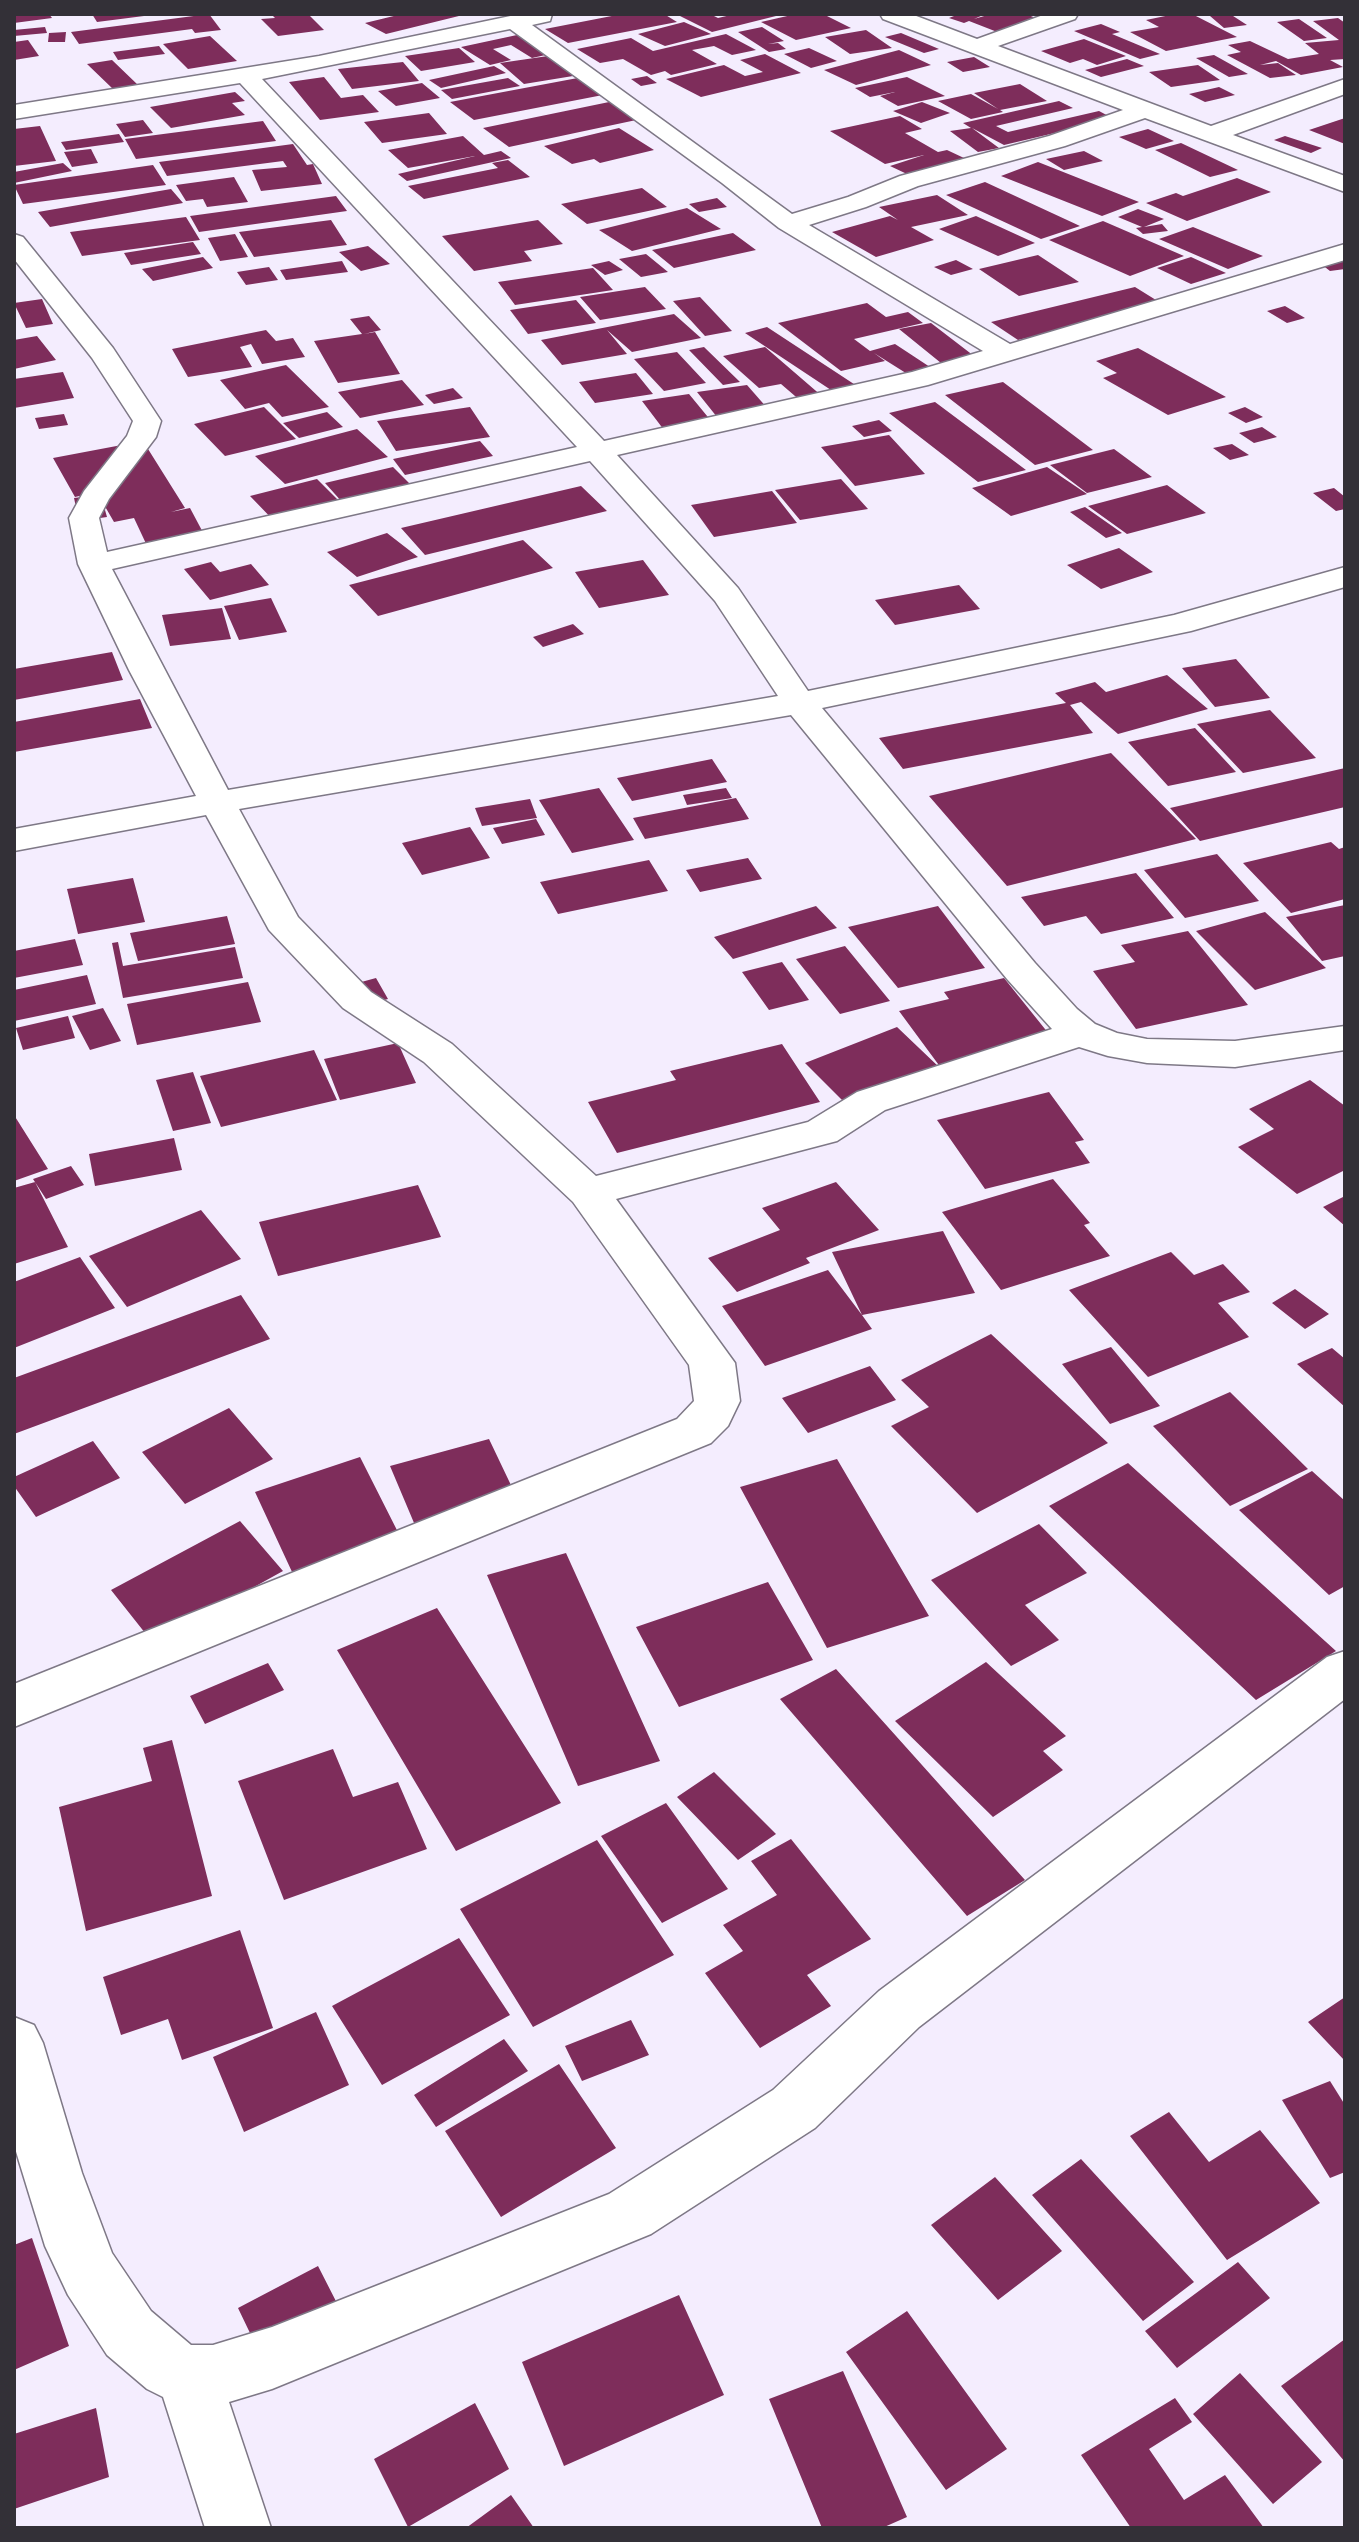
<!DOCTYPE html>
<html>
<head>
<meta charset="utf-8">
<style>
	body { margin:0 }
	#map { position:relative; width:1359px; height:2542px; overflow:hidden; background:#f4edfe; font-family:Montserrat,sans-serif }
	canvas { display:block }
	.frame { position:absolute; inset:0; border:16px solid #333037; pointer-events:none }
</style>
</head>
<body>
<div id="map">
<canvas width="1359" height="2542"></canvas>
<div class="frame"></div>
</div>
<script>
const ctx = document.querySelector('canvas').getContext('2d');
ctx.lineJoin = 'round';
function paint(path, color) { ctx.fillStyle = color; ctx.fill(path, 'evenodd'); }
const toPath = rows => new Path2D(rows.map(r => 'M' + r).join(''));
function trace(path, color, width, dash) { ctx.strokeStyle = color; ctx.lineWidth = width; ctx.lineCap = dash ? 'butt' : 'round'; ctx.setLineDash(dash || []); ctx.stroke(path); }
const building = toPath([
	[29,14,49,14,52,18,14,23,14,16],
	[92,14,144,14,144,16,97,22],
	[209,14,221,30,195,33,192,29,79,44,71,32],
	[271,14,308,14,324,30,278,36,261,19,275,18],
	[402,14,463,14,463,15,386,34,365,23],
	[622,14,664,14,677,22,568,43,545,29],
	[676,14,710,14,718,18,735,14,780,15,712,32],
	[796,14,823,14,851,28,796,40,761,22],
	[959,14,981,16,974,19,991,14,1026,14,1048,23,1005,35,969,21,964,23,949,18],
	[1175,14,1192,14,1237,37,1166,51,1130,32,1159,27,1146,20],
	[1230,14,1247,25,1224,28,1210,16],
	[1338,18,1345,23,1345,59,1330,60,1343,67,1301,75,1276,61,1260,65,1278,63,1296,75,1270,78,1227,55,1241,52,1228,45,1250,41,1288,59,1319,54,1305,43,1339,40,1313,21],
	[1299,19,1327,38,1304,41,1277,22],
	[684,22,711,34,665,46,638,34],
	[1101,24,1120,32,1112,34,1160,54,1140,59,1074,31],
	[45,27,47,33,14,36,14,30],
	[762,27,784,41,768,44,778,43,786,49,769,52,738,32],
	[866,30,892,48,850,54,825,37],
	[66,32,65,42,48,42,49,33],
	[901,33,939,49,924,53,885,37],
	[726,34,756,50,732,55,714,46,692,50,717,64,671,75,665,71,651,75,623,59,600,63,577,49,631,38,653,51],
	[517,35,550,54,532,58,511,45,493,49,511,60,490,65,461,47],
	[210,36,237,61,188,69,163,44],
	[1084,39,1126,56,1097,65,1083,59,1070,63,1041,51],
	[28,40,39,56,14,60,14,42],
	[159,46,165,54,118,60,113,52],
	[459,48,475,62,421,71,405,56],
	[809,48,837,61,811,68,784,54],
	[899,50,931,65,856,85,824,70],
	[765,54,801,73,701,97,666,79,724,65,745,76,763,72,740,60],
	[1214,55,1248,74,1229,77,1196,58],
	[548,56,573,76,524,84,500,63],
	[974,57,990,67,963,72,947,62],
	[1127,59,1144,66,1101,77,1085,70],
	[112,60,138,85,113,89,87,64],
	[403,62,419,81,352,89,338,69],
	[1198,65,1220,80,1171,87,1149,72],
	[494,66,506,73,441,88,429,80],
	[647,76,657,83,641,86,631,79],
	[324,77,341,98,363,95,379,112,320,120,289,82],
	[583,77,608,94,474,120,450,102],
	[907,77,945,96,898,106,880,96,895,92,870,97,855,88],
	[508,78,520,86,452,99,441,90],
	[422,83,440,98,396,106,378,91],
	[1020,84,1047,101,1000,110,1003,112,971,119,938,101,971,94,998,109,974,93],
	[1219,87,1235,95,1205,102,1189,94],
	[235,92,245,101,232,103,245,115,171,128,150,107],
	[614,101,641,119,509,147,483,128],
	[1059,101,1073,108,996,126,1008,132,1099,111,1114,119,1004,145,972,128,999,148,978,152,950,131,971,128,963,123],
	[922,102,950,113,921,123,893,111],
	[429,113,447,134,382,143,364,122],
	[900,116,922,129,905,133,938,152,947,150,964,158,907,174,890,166,924,155,885,164,830,131],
	[1345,118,1345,144,1309,130],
	[143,120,153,133,125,137,116,124],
	[263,121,276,141,136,159,125,139],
	[40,126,56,161,14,166,14,129],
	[619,128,654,150,600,163,594,159,572,164,544,146],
	[1148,129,1174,141,1146,149,1119,137],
	[119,134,124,142,66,150,61,142],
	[463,136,484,155,501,151,511,158,407,181,398,174,475,156,408,168,388,150],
	[1285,136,1322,148,1311,153,1274,140],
	[1181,143,1238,170,1210,177,1155,150],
	[293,144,307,165,313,164,322,184,261,191,252,170,287,167,283,161,167,176,159,162],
	[91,149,98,163,72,167,64,152],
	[1084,151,1103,161,1064,170,1046,159],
	[508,160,530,177,424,199,408,186,498,168,492,163],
	[1038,162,1139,202,1102,216,1001,176],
	[63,163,72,171,14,183,14,172],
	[153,165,166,185,23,204,14,185],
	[234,177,248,202,207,207,203,199,186,201,176,185],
	[1237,178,1271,192,1187,221,1146,203,1176,193,1183,196],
	[985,182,1080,226,1041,239,946,195],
	[642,188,667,207,587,224,561,204],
	[171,189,183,203,50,227,38,212],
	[937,195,968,215,911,227,934,240,876,257,832,232,890,216,898,220,879,207],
	[336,196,347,211,199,232,190,216],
	[717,198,727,207,699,212,689,204],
	[687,208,721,229,632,251,599,230],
	[1138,209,1164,219,1144,227,1162,224,1168,231,1143,234,1136,228,1142,227,1118,217],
	[976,216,1035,243,998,256,939,229],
	[186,217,200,240,82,256,70,232],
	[331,220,347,245,254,257,239,232],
	[538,220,563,244,524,251,532,261,474,271,442,236],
	[1103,221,1184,256,1130,276,1049,240],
	[1193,227,1263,256,1228,269,1159,239],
	[733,233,756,250,674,268,652,250],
	[235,234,248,257,220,261,208,238],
	[193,242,201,254,131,265,124,253],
	[368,246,390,264,361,271,339,252],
	[1345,252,1345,269,1330,271,1312,257],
	[646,254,668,272,641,277,619,259],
	[1038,255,1079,282,1019,296,979,269],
	[203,257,213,268,153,281,142,269],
	[1191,257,1226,273,1191,284,1157,268],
	[956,260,973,269,951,275,934,267],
	[342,261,348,272,286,280,280,270],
	[609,261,623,270,605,275,591,265],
	[269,267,278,280,246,285,237,272],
	[593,268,613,290,515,305,498,282],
	[645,287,666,309,600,320,580,297],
	[1135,287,1164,305,1018,340,991,322],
	[700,297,732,331,705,336,673,301],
	[42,299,53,324,26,328,14,303],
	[576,300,596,323,528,334,510,310],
	[867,303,886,317,908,312,923,323,854,339,870,351,895,344,933,369,909,375,874,353,885,361,841,371,778,323],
	[1285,306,1305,318,1287,323,1267,311],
	[674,314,701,338,632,352,607,330,627,354,562,365,541,340],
	[369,316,381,330,364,334,375,332,400,374,338,383,314,341,362,334,350,319],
	[931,323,974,356,941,363,899,329],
	[767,327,860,388,837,394,745,333],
	[266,330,276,341,293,338,305,357,262,364,251,344,240,347,252,367,188,377,172,349],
	[37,336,56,360,14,369,14,340],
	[704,347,740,382,723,385,689,350],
	[765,347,823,397,802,402,781,384,759,388,723,356],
	[1138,348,1226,397,1168,415,1103,378,1117,373,1096,361],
	[677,352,706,383,664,391,634,359],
	[286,365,329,407,282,417,269,403,245,409,220,380],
	[63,372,74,398,14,408,14,379],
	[636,373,653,394,595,403,579,382],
	[402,380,424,405,360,418,338,392],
	[1003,382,1093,450,1035,465,945,395],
	[747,385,768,409,717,417,697,392],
	[453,388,463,398,434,404,425,395],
	[689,394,712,422,664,430,642,401],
	[935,402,1026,470,978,482,889,413],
	[264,407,296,439,225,456,194,424],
	[470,407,490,437,396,451,377,421],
	[1245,407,1263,417,1246,423,1228,413],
	[327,412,343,427,299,438,283,423],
	[64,414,68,425,39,429,35,418],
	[879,420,892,431,864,437,852,426],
	[1262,427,1277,437,1254,443,1239,433],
	[357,429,388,457,285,484,255,456],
	[889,435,925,474,855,486,821,447],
	[143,441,185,508,171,512,190,508,207,540,149,550,134,518,114,522,103,503,107,517,79,521,74,498,98,495,97,492,75,497,53,458],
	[480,441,493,456,405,475,393,459],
	[1232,444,1249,455,1230,460,1213,448],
	[1114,449,1152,477,1087,493,1050,465],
	[393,467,413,487,343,503,325,483],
	[1047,467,1087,494,1011,516,972,488],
	[317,479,347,509,279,526,250,496],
	[841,479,868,509,800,520,775,490],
	[1167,485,1206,513,1127,534,1088,506],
	[581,486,607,511,425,555,401,528],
	[1334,488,1345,497,1345,509,1336,511,1313,493],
	[772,491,797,523,714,537,691,505],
	[1085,507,1122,533,1106,538,1070,512],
	[387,533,418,557,357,577,327,552],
	[523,540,553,568,378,616,349,585],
	[1119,548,1153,572,1101,589,1067,565],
	[643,560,669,595,599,608,575,572],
	[211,562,220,572,251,564,269,585,210,600,184,569],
	[959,585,980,609,895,625,875,600],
	[271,598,287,632,239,640,224,606],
	[222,608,231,639,170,646,162,615],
	[573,624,584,634,543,647,533,637],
	[112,652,123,680,14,700,14,669],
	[1236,659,1270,698,1215,707,1182,668],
	[1167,675,1208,709,1118,734,1081,702,1070,705,1093,733,903,769,879,738,1066,703,1055,693,1095,682,1106,692],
	[140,699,152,728,14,752,14,722],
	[1270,710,1316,758,1243,773,1197,724],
	[1195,728,1236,772,1168,786,1128,742],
	[1111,753,1196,839,1007,886,929,796],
	[712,759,727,782,632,801,617,778],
	[1345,768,1345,807,1200,841,1170,808],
	[599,788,634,840,572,853,539,800],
	[726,788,732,798,687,805,683,795],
	[736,798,749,819,645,839,633,818],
	[530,799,537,818,482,826,475,808],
	[536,819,545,835,502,844,493,828],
	[470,827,490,858,422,875,402,843],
	[1331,842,1339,849,1345,847,1345,899,1291,913,1243,863],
	[1217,854,1259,901,1185,918,1144,870],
	[748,858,762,879,700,892,686,870],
	[649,860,668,891,558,914,540,882],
	[1136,873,1174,918,1101,934,1086,916,1044,926,1021,897],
	[133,878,145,922,78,934,67,889],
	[1345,905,1345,956,1322,961,1286,917],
	[816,906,837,928,733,959,714,937],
	[938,906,985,968,898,988,848,927],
	[1265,912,1326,968,1255,990,1196,931],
	[227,916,235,944,138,961,130,933],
	[1188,931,1248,1005,1136,1029,1093,971,1135,962,1121,945],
	[75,939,83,965,14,978,14,951],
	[118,942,123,966,235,947,243,978,123,998,112,943],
	[845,946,890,1001,840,1014,796,959],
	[782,962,809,1000,769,1010,742,972],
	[87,975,96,1004,14,1021,14,990],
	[376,978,388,999,355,1008,343,987],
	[1004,978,1053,1039,941,1068,899,1011,949,999,944,992],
	[248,982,261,1022,137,1045,127,1004],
	[103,1008,121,1041,90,1050,72,1016],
	[68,1016,75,1038,23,1050,16,1028],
	[897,1027,940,1068,846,1104,805,1063],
	[398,1043,416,1083,340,1100,324,1059],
	[782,1044,820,1102,617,1153,588,1102,676,1080,670,1071],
	[314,1050,337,1100,221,1127,200,1076],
	[193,1072,211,1123,173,1131,156,1080],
	[1310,1080,1345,1106,1345,1170,1297,1194,1238,1147,1274,1129,1249,1109],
	[1049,1092,1084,1140,1075,1142,1090,1163,985,1189,937,1120],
	[14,1115,48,1169,14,1181],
	[174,1138,182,1170,95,1186,89,1154],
	[71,1166,84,1185,46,1199,33,1179],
	[1053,1179,1090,1223,1084,1225,1110,1256,1001,1290,942,1212],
	[35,1182,68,1247,14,1264,14,1188],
	[836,1182,879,1230,806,1258,810,1263,737,1292,708,1258,780,1230,762,1208],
	[418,1185,441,1237,278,1276,259,1222],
	[1345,1196,1345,1226,1323,1207],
	[201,1210,241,1259,127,1307,89,1256],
	[943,1231,975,1293,862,1315,872,1329,765,1366,722,1306,828,1270,862,1315,832,1252],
	[1171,1252,1194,1275,1223,1264,1250,1292,1218,1303,1249,1337,1148,1377,1069,1290],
	[80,1257,115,1308,14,1348,14,1282],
	[1295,1289,1329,1314,1305,1329,1272,1303],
	[241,1295,270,1339,14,1434,14,1378],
	[991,1334,1108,1443,977,1513,891,1426,929,1407,901,1380],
	[1111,1347,1160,1406,1110,1424,1062,1364],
	[1332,1348,1345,1359,1345,1407,1297,1364],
	[870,1366,896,1400,808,1433,782,1398],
	[1230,1392,1308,1469,1230,1506,1153,1426],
	[229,1408,273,1459,185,1504,142,1452],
	[489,1439,519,1502,417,1530,390,1466],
	[93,1441,120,1478,36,1517,14,1486,14,1477],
	[360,1457,407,1550,299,1587,255,1492],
	[837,1459,929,1616,827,1648,740,1487],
	[1128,1463,1336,1651,1256,1700,1049,1506],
	[1312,1471,1345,1501,1345,1586,1329,1595,1239,1510],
	[240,1521,283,1571,153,1643,111,1590],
	[1039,1524,1087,1573,1025,1605,1059,1640,1011,1666,931,1580],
	[566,1553,660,1761,578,1786,487,1575],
	[768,1582,813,1660,679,1707,636,1627],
	[437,1608,561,1803,456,1851,337,1650],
	[986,1662,1066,1736,1043,1751,1063,1770,993,1817,895,1721],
	[268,1663,284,1690,205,1724,190,1696],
	[836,1669,1025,1880,967,1916,780,1699],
	[172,1740,212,1896,86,1931,59,1807,152,1781,143,1748],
	[333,1749,353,1797,398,1782,427,1849,284,1900,238,1781],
	[714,1772,776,1834,738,1860,677,1797],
	[666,1803,728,1889,662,1923,601,1836],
	[791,1839,871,1939,807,1975,831,2006,760,2048,705,1973,743,1951,723,1925,777,1895,751,1861],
	[597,1840,674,1955,533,2027,460,1909],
	[240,1930,273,2028,182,2060,168,2019,121,2035,103,1977],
	[459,1938,510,2015,382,2085,332,2006],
	[1345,1997,1345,2061,1308,2022],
	[316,2012,349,2085,244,2132,213,2057],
	[631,2020,649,2055,582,2081,565,2046],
	[504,2039,528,2071,436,2127,414,2095],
	[559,2064,616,2148,501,2217,445,2131],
	[1330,2081,1345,2105,1345,2172,1330,2178,1282,2100],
	[1169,2112,1209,2162,1260,2130,1320,2203,1227,2260,1130,2136],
	[1081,2159,1194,2282,1143,2321,1032,2195],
	[995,2177,1062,2251,998,2300,931,2225],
	[32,2238,69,2346,14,2370,14,2245],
	[1238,2262,1270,2298,1177,2368,1145,2331],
	[318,2266,342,2313,261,2356,238,2308],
	[679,2295,724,2395,564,2466,522,2362],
	[907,2311,1007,2449,946,2490,846,2352],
	[1345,2339,1345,2462,1281,2386],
	[843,2371,907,2517,882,2528,822,2528,769,2399],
	[1240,2373,1322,2462,1273,2504,1193,2414],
	[1175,2398,1192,2422,1149,2449,1184,2500,1225,2475,1264,2528,1131,2528,1081,2455],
	[475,2403,509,2469,408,2527,374,2459],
	[96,2408,109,2477,14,2509,14,2434],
	[511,2495,534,2528,466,2528]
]);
const minor = toPath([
	[520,14,552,14,550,21,532,25,792,214,848,197,900,176,1049,136,1123,110,883,19,880,14,911,14,977,39,1046,14,1078,14,1075,19,998,46,1211,126,1345,79,1345,94,1233,135,1345,176,1345,192,1145,118,1065,146,918,186,866,207,809,225,1010,344,1345,244,1345,260,928,385,617,455,738,588,808,691,1174,615,1345,567,1345,587,1191,631,822,708,1035,963,1077,1009,1095,1024,1117,1033,1147,1039,1235,1041,1345,1026,1345,1050,1235,1067,1147,1063,1108,1056,1079,1047,885,1110,837,1141,616,1199,735,1363,740,1401,728,1426,711,1443,14,1727,14,1684,677,1419,694,1401,689,1365,573,1202,424,1062,343,1008,269,930,206,815,14,851,14,829,196,796,129,670,78,564,69,518,84,491,127,436,133,421,92,358,14,259,14,234,23,237,113,348,161,421,156,437,109,499,99,518,107,552,577,447,240,83,14,119,14,105,319,56,520,14],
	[510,29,722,183,779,228,983,351,912,372,604,441,262,79,510,29],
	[590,461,715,601,778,696,228,790,112,569,590,461],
	[791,715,1007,979,1052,1029,857,1092,808,1122,596,1176,452,1044,371,992,298,917,239,809,791,715],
	[1345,1651,1345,1699,919,2027,815,2128,651,2234,272,2389,229,2402,271,2528,205,2528,163,2397,147,2389,107,2355,68,2295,45,2246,14,2145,14,2017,34,2025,43,2043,82,2173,112,2253,151,2311,191,2345,213,2345,272,2327,609,2194,773,2090,879,1991,1327,1657,1345,1651]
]);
paint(building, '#7e2d5b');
trace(minor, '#7e7886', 3);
paint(minor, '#fff');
</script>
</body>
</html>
